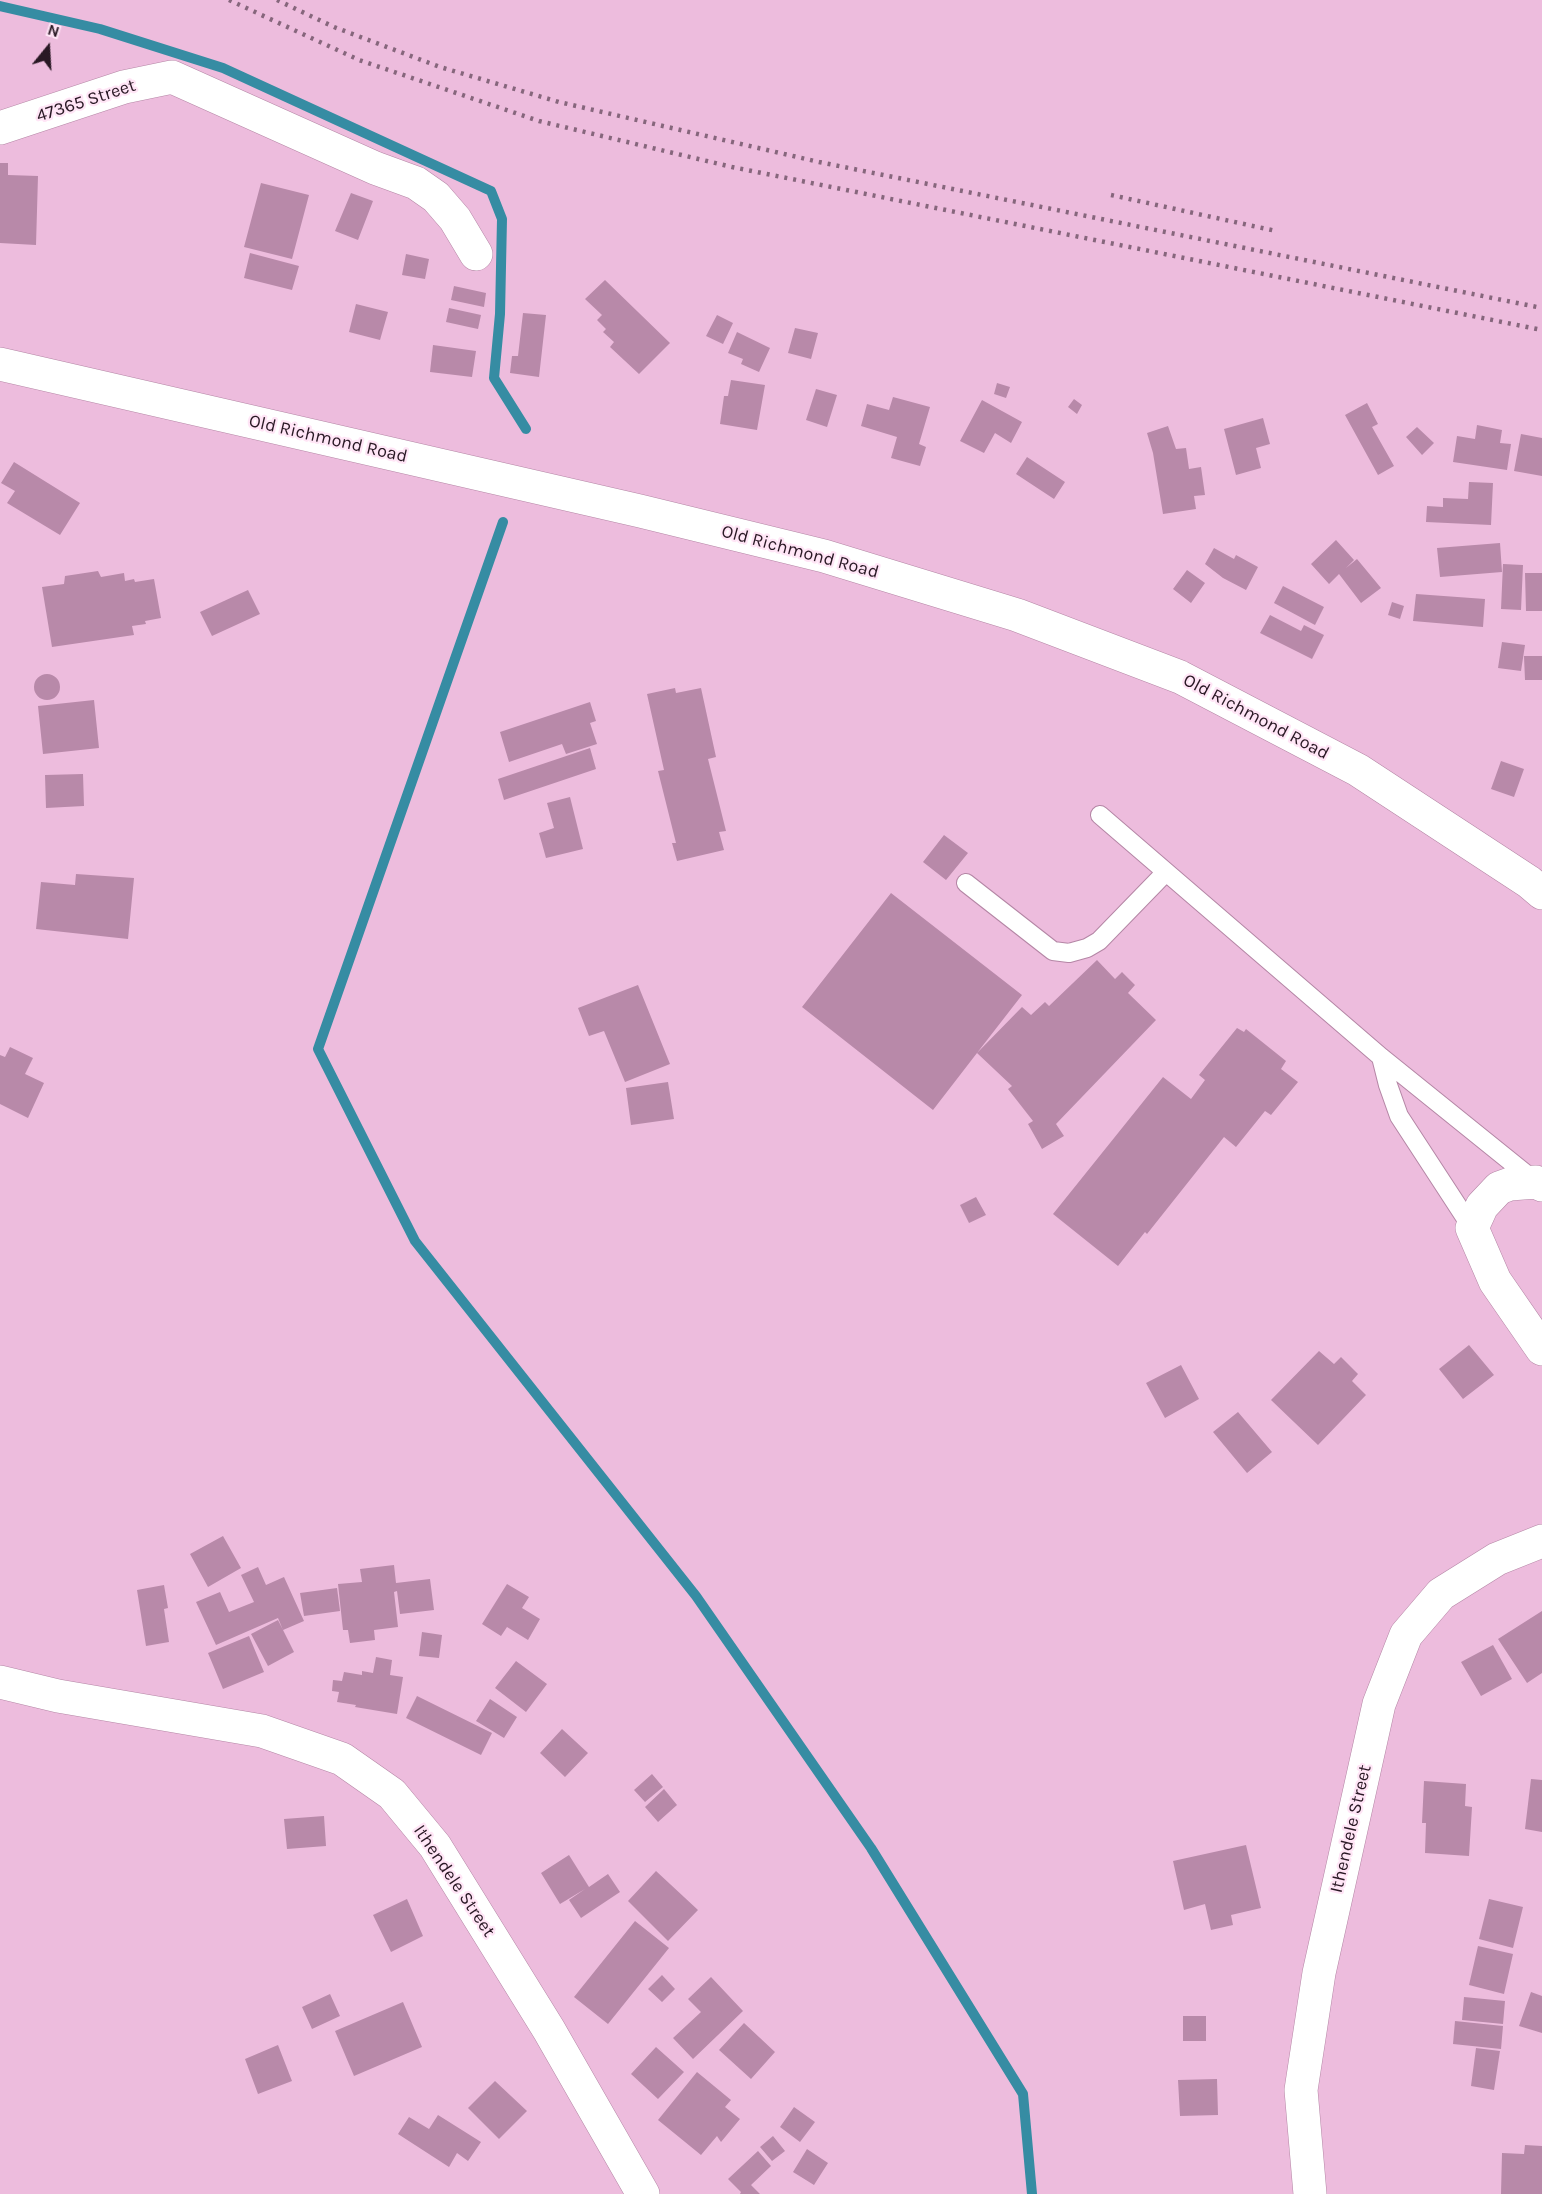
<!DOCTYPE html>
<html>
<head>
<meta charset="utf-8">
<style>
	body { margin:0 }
	#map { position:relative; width:1542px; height:2194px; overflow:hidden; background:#edbcdd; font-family:Karla,sans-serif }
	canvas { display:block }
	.north { position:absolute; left:18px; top:18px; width:60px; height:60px; -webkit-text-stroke:4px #ffe5f6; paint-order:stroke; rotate:18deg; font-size:16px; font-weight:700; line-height:24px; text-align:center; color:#291824 }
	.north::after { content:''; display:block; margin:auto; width:21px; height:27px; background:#291824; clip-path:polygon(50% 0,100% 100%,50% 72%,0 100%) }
</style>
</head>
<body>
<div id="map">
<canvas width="1542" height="2194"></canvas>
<div class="north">N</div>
</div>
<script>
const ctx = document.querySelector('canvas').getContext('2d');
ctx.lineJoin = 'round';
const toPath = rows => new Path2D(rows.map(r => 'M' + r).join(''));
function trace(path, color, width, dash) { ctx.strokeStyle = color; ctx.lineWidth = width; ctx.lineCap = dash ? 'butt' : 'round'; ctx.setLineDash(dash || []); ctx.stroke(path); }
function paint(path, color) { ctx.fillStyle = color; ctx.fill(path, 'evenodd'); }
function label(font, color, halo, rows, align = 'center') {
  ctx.font = font + ' Karla,sans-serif'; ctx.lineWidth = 4.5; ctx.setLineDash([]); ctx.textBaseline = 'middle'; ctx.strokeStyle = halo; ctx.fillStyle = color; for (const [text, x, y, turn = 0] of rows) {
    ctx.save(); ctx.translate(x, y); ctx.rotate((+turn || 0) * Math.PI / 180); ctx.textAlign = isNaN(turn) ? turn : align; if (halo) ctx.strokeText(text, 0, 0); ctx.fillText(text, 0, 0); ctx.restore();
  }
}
const stream = toPath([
	[0,6,100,29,223,68,491,191,502,219,500,314,494,378,526,429],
	[503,522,318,1049,415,1241,696,1596,871,1848,1023,2094,1032,2194]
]);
const building = toPath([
	[0,163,8,163,8,175,38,176,36,245,0,243],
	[261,183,309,195,292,259,244,247],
	[351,193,373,201,358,240,335,231],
	[250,253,299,266,292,290,244,278],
	[406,254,429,259,425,279,402,275],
	[605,280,670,343,639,374,610,347,614,342,603,332,606,329,597,320,602,315,585,299],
	[454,286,486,293,484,307,451,300],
	[356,304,388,312,380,340,349,332],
	[449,308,481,315,478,329,446,322],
	[523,313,546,315,539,377,510,373,512,356,518,356],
	[717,315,733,323,723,344,706,336],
	[795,328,818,333,811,359,788,353],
	[737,332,770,348,759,372,741,364,743,359,728,353],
	[433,345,476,351,472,377,430,372],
	[731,380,765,385,757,430,720,424,724,396,728,396],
	[997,383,1010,387,1006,398,994,394],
	[816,389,837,395,827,427,806,420],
	[893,397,930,407,919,444,926,447,920,466,891,458,897,437,861,426,867,404,889,410],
	[1074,399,1082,405,1077,414,1068,407],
	[982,400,1022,422,1011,443,995,433,984,453,960,441],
	[1367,403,1378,424,1372,427,1394,466,1378,475,1345,415],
	[1263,418,1270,444,1256,448,1261,468,1236,475,1224,429],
	[1477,425,1502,430,1500,443,1511,444,1507,470,1453,462,1457,436,1475,439],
	[1168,426,1176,449,1186,448,1189,469,1201,467,1205,495,1194,496,1196,509,1163,514,1153,453,1147,433],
	[1417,427,1434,443,1422,455,1406,437],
	[1521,434,1542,438,1542,476,1514,471],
	[1027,457,1065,482,1054,499,1016,474],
	[14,462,80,503,60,535,7,503,15,491,1,483],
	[1469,482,1493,483,1491,525,1426,522,1427,506,1443,507,1443,498,1468,499],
	[1336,540,1354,560,1346,568,1357,559,1381,588,1361,603,1339,574,1329,584,1311,564],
	[1500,543,1502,572,1440,577,1437,548],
	[1214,548,1234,559,1236,555,1258,567,1246,590,1223,578,1205,564],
	[1503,564,1523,565,1521,610,1501,609],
	[1187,570,1205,583,1191,603,1173,589],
	[98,571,101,577,124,573,125,581,134,579,135,582,154,579,161,618,145,621,146,624,132,626,134,635,52,647,42,587,64,584,65,576],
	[1525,573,1542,573,1542,611,1526,611],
	[1283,586,1324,607,1315,625,1274,603],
	[248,590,260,614,212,636,200,612],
	[1416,594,1485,599,1483,627,1413,621],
	[1392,602,1404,606,1400,619,1388,615],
	[1270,615,1301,631,1304,625,1324,635,1312,659,1260,633],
	[1502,642,1525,645,1521,671,1498,668],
	[1524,656,1542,656,1542,680,1525,680],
	'34 687a13 13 0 1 1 26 0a13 13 0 1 1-26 0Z',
	[675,688,676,693,701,688,716,757,708,759,726,831,719,832,724,850,677,861,672,843,676,843,658,771,664,770,647,694],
	[94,700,99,748,43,754,38,706],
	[590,702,596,721,590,723,597,744,566,754,562,744,509,762,500,732],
	[590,748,596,769,504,800,498,779],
	[1501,761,1524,769,1514,797,1491,789],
	[83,774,84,806,46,808,45,775],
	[570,797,583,849,546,858,539,833,554,828,547,803],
	[944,835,968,853,946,880,923,862],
	[76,874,134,878,128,939,36,929,41,882,75,885],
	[891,893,1022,995,977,1053,1022,1007,1031,1015,1045,1002,1049,1006,1097,960,1115,979,1122,972,1135,985,1128,993,1156,1020,1056,1124,1064,1136,1042,1149,1028,1124,1033,1121,1008,1089,1012,1086,977,1053,933,1110,802,1007],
	[638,985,670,1064,625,1082,604,1031,589,1036,578,1008],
	[1237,1028,1244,1032,1246,1029,1286,1061,1281,1069,1298,1082,1271,1115,1265,1111,1236,1147,1224,1137,1147,1234,1145,1232,1118,1266,1053,1214,1163,1077,1191,1099,1205,1080,1199,1075],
	[10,1047,33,1058,25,1074,44,1083,28,1118,0,1104,0,1055,5,1057],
	[668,1082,674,1119,631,1125,626,1088],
	[976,1197,986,1215,969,1223,960,1205],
	[1469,1345,1494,1375,1463,1399,1439,1369],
	[1319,1351,1334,1364,1341,1357,1358,1374,1352,1381,1366,1395,1318,1445,1271,1400],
	[1181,1365,1199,1399,1165,1418,1146,1383],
	[1238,1412,1272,1452,1247,1473,1213,1432],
	[223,1536,241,1568,208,1587,190,1554],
	[394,1565,396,1583,430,1579,434,1610,400,1614,397,1591,394,1592,398,1627,374,1630,375,1640,350,1643,348,1630,343,1630,338,1584,362,1582,360,1569],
	[258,1567,266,1585,284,1577,304,1621,283,1630,278,1618,216,1645,196,1602,220,1592,229,1612,254,1602,241,1575],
	[507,1584,529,1597,522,1608,540,1619,528,1640,507,1627,501,1636,482,1624],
	[164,1585,168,1608,164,1609,169,1642,146,1646,137,1590],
	[337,1588,340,1611,304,1616,300,1593],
	[1542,1611,1542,1673,1527,1683,1498,1639],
	[278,1620,294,1652,268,1666,251,1634],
	[422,1632,442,1635,439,1658,419,1656],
	[249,1636,264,1672,223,1689,208,1653],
	[1493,1645,1512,1679,1481,1696,1461,1662],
	[376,1657,392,1660,390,1675,403,1677,397,1714,355,1707,356,1705,337,1702,339,1692,332,1691,333,1680,342,1681,344,1672,362,1675,362,1671,373,1673],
	[516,1661,547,1684,526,1712,495,1688],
	[417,1696,492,1733,481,1755,406,1718],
	[490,1699,517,1717,504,1738,476,1721],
	[562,1729,588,1753,565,1777,540,1753],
	[652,1774,663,1787,645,1802,634,1790],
	[1531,1779,1542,1780,1542,1832,1525,1829],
	[1424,1781,1466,1784,1465,1806,1472,1807,1469,1856,1425,1853,1426,1823,1422,1823],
	[664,1789,677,1805,658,1822,645,1807],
	[324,1816,326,1846,287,1849,284,1819],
	[1246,1845,1261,1908,1231,1915,1233,1925,1211,1930,1205,1904,1184,1910,1173,1861],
	[569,1855,589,1887,608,1874,620,1892,581,1918,569,1900,585,1889,560,1904,541,1873],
	[656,1871,698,1910,668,1941,628,1901],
	[407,1899,423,1936,391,1952,373,1915],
	[1489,1899,1523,1907,1513,1948,1479,1939],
	[635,1921,669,1948,608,2024,574,1997],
	[1478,1946,1513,1954,1504,1994,1469,1985],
	[662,1975,675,1989,662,2002,648,1989],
	[711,1977,743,2011,693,2059,673,2038,701,2012,688,1999],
	[1531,1992,1542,1996,1542,2033,1519,2026],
	[330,1994,340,2016,312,2029,302,2007],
	[1464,1997,1505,2001,1503,2024,1462,2020],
	[403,2002,422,2047,354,2076,335,2031],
	[1183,2016,1206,2016,1206,2041,1183,2041],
	[1455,2021,1503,2026,1501,2049,1453,2044],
	[744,2023,775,2052,751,2079,719,2050],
	[278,2045,292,2081,258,2094,245,2059],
	[656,2047,684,2072,658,2099,631,2074],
	[1476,2048,1500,2051,1494,2090,1471,2086],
	[697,2072,731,2100,725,2107,740,2119,721,2142,717,2136,701,2155,658,2120],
	[1217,2079,1218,2115,1180,2116,1178,2080],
	[495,2081,527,2111,499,2139,468,2108],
	[794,2107,815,2122,800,2142,780,2127],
	[438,2115,481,2142,468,2161,457,2153,449,2167,398,2134,409,2117,429,2129],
	[773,2136,785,2151,772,2161,760,2147],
	[1525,2145,1542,2146,1542,2194,1501,2194,1502,2153,1524,2154],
	[807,2149,828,2163,814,2185,793,2172],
	[758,2151,771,2166,751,2185,760,2194,740,2194,741,2192,728,2179]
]);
const service = toPath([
	[1100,815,1381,1057,1536,1182],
	[966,883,1053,951,1069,953,1087,948,1099,941,1166,872],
	[1381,1057,1388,1085,1399,1116,1472,1228]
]);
const minor = toPath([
	[0,128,124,87,172,77,375,168,416,183,436,197,455,219,476,254],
	[1542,1185,1536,1182,1510,1184,1499,1188,1482,1206,1472,1228,1495,1281,1542,1349],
	[0,1682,58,1696,262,1731,342,1759,392,1794,435,1846,549,2030,643,2194],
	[1310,2194,1301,2090,1319,1973,1379,1704,1406,1635,1441,1594,1497,1559,1542,1541]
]);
const tertiary = toPath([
	[0,364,640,511,824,556,1017,615,1180,677,1358,770,1529,882,1542,893]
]);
const rail = toPath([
	[229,0,359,60,539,121,732,167,1542,330],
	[277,0,334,27,440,67,559,102,819,162,1542,308],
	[1111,195,1276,231]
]);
const streetNames = [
	["47365 Street",86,101,-18],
	["Old Richmond Road",328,439,13],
	["Old Richmond Road",800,552,15],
	["Old Richmond Road",1256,717,28],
	["Ithendele Street",1351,1829,-77],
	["Ithendele Street",454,1881,56]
];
trace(stream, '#368ca3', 10);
paint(building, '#b889a9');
trace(service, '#b486a5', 20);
trace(minor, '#b486a5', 34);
trace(tertiary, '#b486a5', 34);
trace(service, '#fff', 18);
trace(minor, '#fff', 33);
trace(tertiary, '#fff', 33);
trace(rail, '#86667c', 4.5, [3, 6]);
label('18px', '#291824', '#ffe5f6', streetNames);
</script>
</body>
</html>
